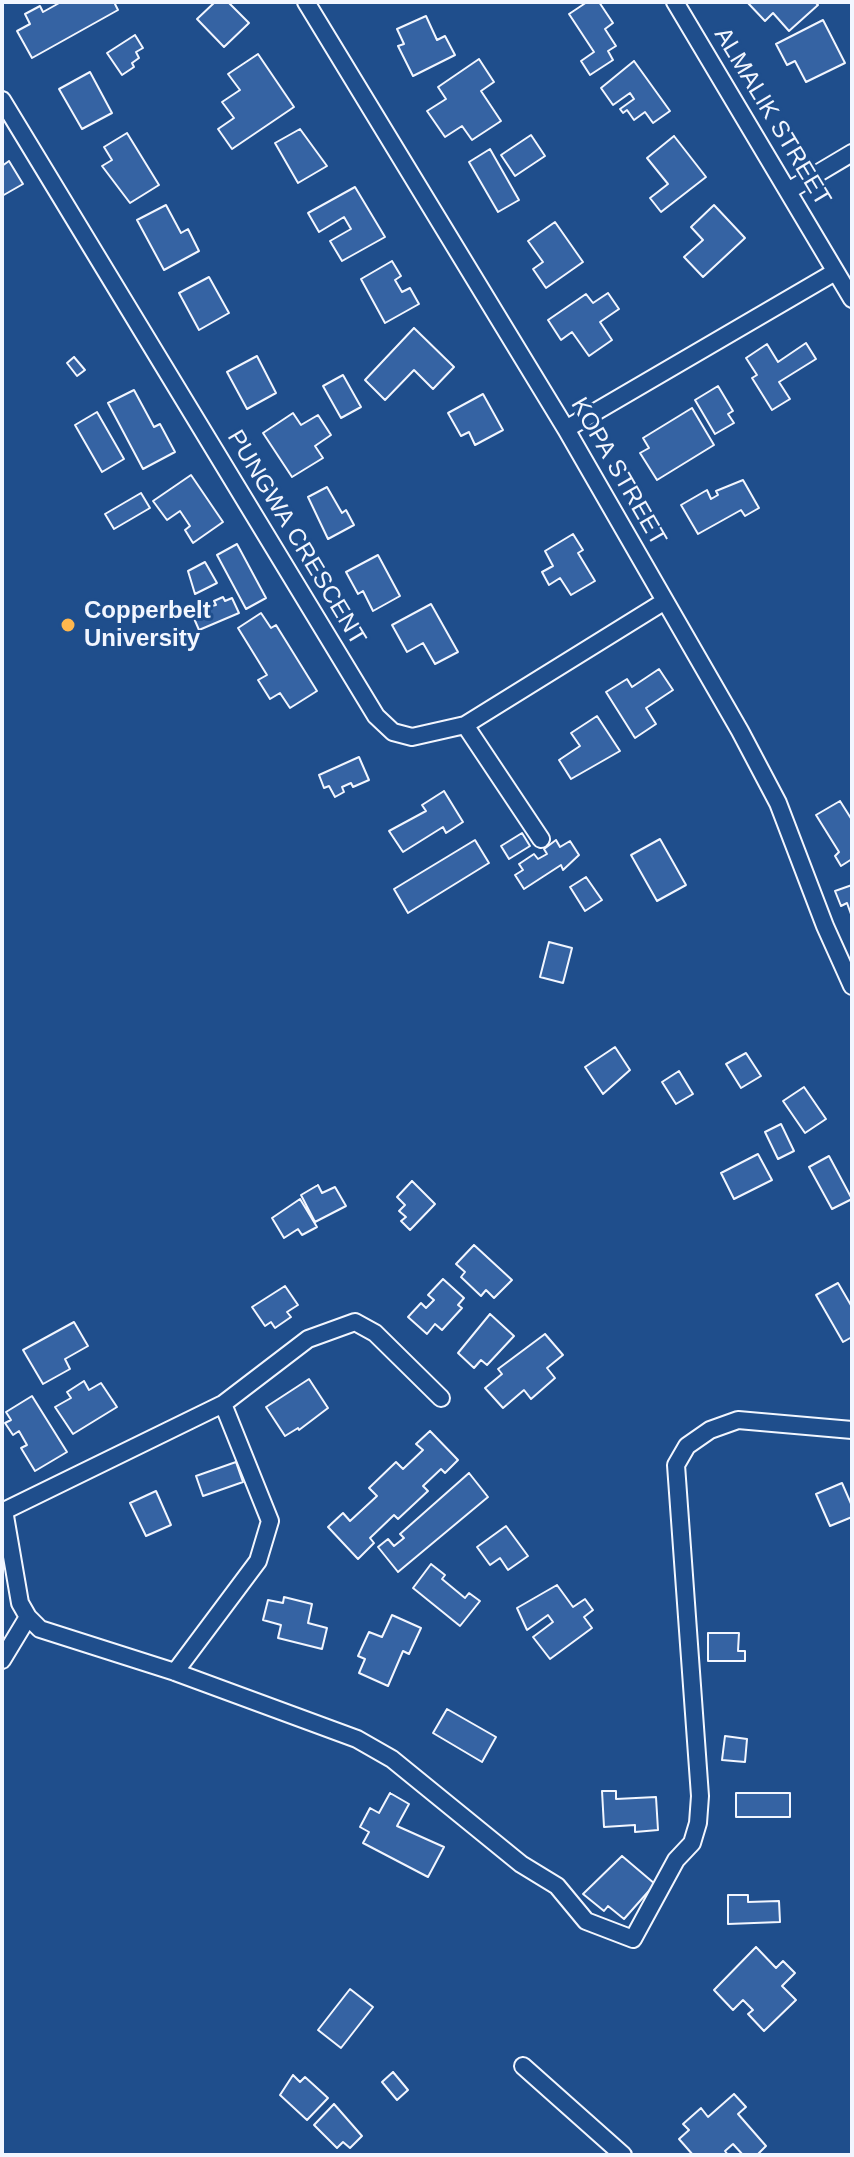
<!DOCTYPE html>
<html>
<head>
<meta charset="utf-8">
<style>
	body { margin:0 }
	#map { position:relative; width:854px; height:2157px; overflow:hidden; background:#1f4e8c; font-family:Helvetica,sans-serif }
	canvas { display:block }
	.frame { position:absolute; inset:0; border:4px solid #f2f6ff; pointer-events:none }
</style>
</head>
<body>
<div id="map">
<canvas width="854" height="2157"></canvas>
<div class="frame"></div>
</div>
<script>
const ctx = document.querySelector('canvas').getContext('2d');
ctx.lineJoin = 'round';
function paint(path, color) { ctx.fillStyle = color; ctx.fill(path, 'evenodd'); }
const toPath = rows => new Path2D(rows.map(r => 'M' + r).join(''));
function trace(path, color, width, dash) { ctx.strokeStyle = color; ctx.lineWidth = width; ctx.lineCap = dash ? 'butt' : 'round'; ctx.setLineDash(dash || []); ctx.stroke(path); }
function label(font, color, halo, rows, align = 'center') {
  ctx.font = font + ' Helvetica,sans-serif'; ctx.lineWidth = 6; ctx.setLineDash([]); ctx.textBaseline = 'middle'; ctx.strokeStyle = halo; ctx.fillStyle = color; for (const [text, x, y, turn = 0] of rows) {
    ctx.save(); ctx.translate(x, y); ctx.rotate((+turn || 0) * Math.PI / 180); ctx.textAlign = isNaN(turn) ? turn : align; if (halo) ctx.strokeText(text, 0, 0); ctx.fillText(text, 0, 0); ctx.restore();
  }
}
const building = toPath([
	[61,2,114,2,118,10,32,58,17,31,30,24,25,14,40,6,43,12,61,2],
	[215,2,228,2,249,23,224,47,197,19,215,2],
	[587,2,599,2,613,23,605,29,616,46,608,51,613,60,590,75,581,61,594,52,569,14,587,2],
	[747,2,815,2,818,5,789,31,773,13,765,21,747,2],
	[426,16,437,40,445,36,455,55,413,76,398,46,404,44,397,29,426,16],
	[823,20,845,63,806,82,795,61,787,65,776,44,823,20],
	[135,35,143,48,136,52,139,58,132,63,134,67,122,75,107,53,135,35],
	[258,54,294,107,232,149,218,129,234,118,222,102,240,90,228,74,258,54],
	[479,59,494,82,481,91,501,121,472,140,462,126,445,137,427,111,446,99,438,87,479,59],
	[634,61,670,111,653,123,645,112,634,120,627,110,623,113,620,109,634,99,630,93,613,105,601,88,634,61],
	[90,72,112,113,82,129,59,89,90,72],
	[300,129,327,166,298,183,275,143,300,129],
	[127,133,159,185,130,203,102,166,112,160,104,147,127,133],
	[531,135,545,156,515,176,501,155,531,135],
	[674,136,706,177,661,212,650,198,668,184,647,158,674,136],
	[490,149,519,200,498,212,469,162,490,149],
	[9,161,23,184,2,196,2,166,9,161],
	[355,187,385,237,342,261,330,241,351,229,344,217,319,232,308,213,355,187],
	[166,205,181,233,188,229,199,251,164,270,137,220,166,205],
	[714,205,745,238,703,277,684,257,703,240,691,227,714,205],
	[555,222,583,262,546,288,533,269,543,262,528,241,555,222],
	[392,261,401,276,395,280,402,292,410,288,419,304,385,323,361,279,392,261],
	[209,277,229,313,199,330,179,293,209,277],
	[608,293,619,309,600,322,612,340,589,356,572,332,561,340,548,320,586,294,593,303,608,293],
	[414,328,454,367,433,389,414,370,385,400,365,380,414,328],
	[806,343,816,359,779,382,790,399,772,410,752,378,757,375,746,358,767,344,778,362,806,343],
	[257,356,276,393,247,409,227,372,257,356],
	[74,357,85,370,77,376,67,363,74,357],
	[343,375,361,407,341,418,323,386,343,375],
	[718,386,733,411,728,414,734,423,715,434,695,400,718,386],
	[134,390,154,427,160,424,175,452,143,469,108,403,134,390],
	[483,394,503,430,475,445,469,432,461,436,448,413,483,394],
	[692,408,714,445,657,480,640,453,649,448,643,438,692,408],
	[97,412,124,459,102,472,75,425,97,412],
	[293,413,301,425,318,415,331,435,315,446,323,458,292,477,263,433,293,413],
	[191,475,223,522,193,543,185,530,190,526,180,511,167,520,153,501,191,475],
	[743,480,759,508,745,516,741,510,698,534,681,505,707,490,711,499,718,495,716,491,743,480],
	[327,487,342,513,346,510,354,525,328,539,308,497,327,487],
	[141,493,150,508,114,529,105,514,141,493],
	[573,534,583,550,578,553,595,581,571,595,560,578,549,585,542,572,553,566,545,551,573,534],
	[237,544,266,598,246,609,217,555,237,544],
	[378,555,400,596,373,611,363,591,358,594,346,572,378,555],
	[205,562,217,583,195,594,188,571,205,562],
	[223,597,225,601,232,598,239,613,199,630,193,616,198,614,196,610,216,605,214,601,223,597],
	[431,604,458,652,435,664,423,643,407,652,392,625,431,604],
	[261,613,271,628,276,625,317,691,290,708,280,693,270,699,258,680,267,675,238,628,261,613],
	[659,669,673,690,646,708,656,724,635,738,606,692,627,679,632,687,659,669],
	[597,716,620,751,571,779,559,760,580,746,571,733,597,716],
	[359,757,369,780,353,787,351,783,342,787,344,792,335,797,329,786,324,788,319,775,359,757],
	[444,791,463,822,446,833,443,827,403,852,389,831,426,811,422,805,444,791],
	[840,801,852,820,852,859,841,866,835,856,839,852,816,815,840,801],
	[522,833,530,846,509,859,501,846,522,833],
	[660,839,686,885,657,901,631,855,660,839],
	[475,840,489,863,408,913,394,889,475,840],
	[556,840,560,847,570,841,579,855,563,870,561,865,524,889,515,875,523,870,519,864,534,854,538,859,547,854,544,849,556,840],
	[586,877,602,900,585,911,570,887,586,877],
	[852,885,852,917,847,903,841,906,835,891,852,885],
	[549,942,572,948,563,983,540,977,549,942],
	[615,1047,630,1070,603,1094,585,1067,615,1047],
	[746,1053,761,1076,741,1088,726,1064,746,1053],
	[679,1071,693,1094,676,1104,662,1082,679,1071],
	[804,1087,826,1119,805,1133,783,1101,804,1087],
	[781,1124,794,1151,778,1159,765,1132,781,1124],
	[758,1154,772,1180,734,1199,721,1173,758,1154],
	[829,1156,852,1199,832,1209,809,1167,829,1156],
	[412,1181,435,1204,410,1230,401,1221,406,1217,399,1211,405,1205,397,1197,412,1181],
	[318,1185,322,1193,335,1187,346,1206,315,1222,301,1195,318,1185],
	[300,1199,317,1227,302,1235,298,1229,284,1238,272,1218,300,1199],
	[474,1245,512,1280,494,1298,486,1290,481,1296,461,1277,465,1272,456,1264,474,1245],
	[443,1279,464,1298,458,1305,462,1308,442,1330,435,1324,427,1334,408,1317,421,1303,426,1308,434,1300,428,1295,443,1279],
	[838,1283,852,1307,852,1337,843,1342,816,1295,838,1283],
	[285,1286,298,1305,287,1312,291,1317,275,1328,271,1322,265,1326,252,1307,285,1286],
	[490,1314,514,1336,487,1365,481,1360,474,1368,458,1353,490,1314],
	[74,1322,88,1346,65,1359,70,1369,43,1384,23,1350,74,1322],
	[545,1334,563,1355,547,1368,555,1378,531,1399,524,1390,503,1408,485,1388,502,1374,498,1369,545,1334],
	[309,1379,328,1408,299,1430,298,1428,285,1436,266,1407,309,1379],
	[84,1381,89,1390,101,1383,117,1407,73,1434,55,1407,71,1398,67,1392,84,1381],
	[32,1396,67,1452,35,1471,21,1448,27,1445,19,1431,13,1435,5,1423,11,1420,6,1412,32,1396],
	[430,1431,458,1460,445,1473,441,1469,423,1486,428,1491,398,1519,394,1515,370,1538,374,1543,358,1559,328,1527,343,1513,350,1521,377,1496,369,1488,396,1462,403,1469,423,1450,416,1444,430,1431],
	[236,1462,243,1482,203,1496,196,1476,236,1462],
	[469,1473,488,1497,398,1572,378,1547,388,1539,394,1546,404,1538,400,1534,469,1473],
	[842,1483,852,1506,852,1517,830,1526,816,1494,842,1483],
	[156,1491,171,1525,146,1536,130,1503,156,1491],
	[506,1526,528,1556,508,1570,500,1558,490,1565,477,1547,506,1526],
	[431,1564,445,1575,442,1579,465,1598,469,1593,480,1601,460,1626,413,1588,431,1564],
	[557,1585,573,1607,585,1599,593,1610,584,1617,592,1628,550,1659,533,1637,553,1622,548,1615,527,1630,517,1608,557,1585],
	[284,1597,312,1604,308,1623,327,1628,322,1649,278,1638,281,1625,263,1620,268,1600,283,1603,284,1597],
	[392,1615,421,1628,409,1654,403,1651,388,1686,359,1673,365,1659,358,1656,369,1632,382,1637,392,1615],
	[708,1633,739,1633,738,1651,745,1651,745,1661,708,1661,708,1633],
	[447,1709,496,1737,482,1762,433,1733,447,1709],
	[725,1736,747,1739,745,1762,722,1760,725,1736],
	[602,1791,616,1791,616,1799,656,1797,658,1830,635,1832,635,1825,604,1827,602,1791],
	[390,1793,409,1804,397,1826,444,1847,428,1877,363,1843,369,1832,360,1827,370,1808,379,1813,390,1793],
	[736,1793,790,1793,790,1817,736,1817,736,1793],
	[622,1856,655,1884,624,1919,608,1906,604,1911,583,1894,622,1856],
	[728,1895,748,1895,748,1902,779,1901,780,1922,728,1924,728,1895],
	[756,1947,776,1968,783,1961,795,1973,782,1986,796,2000,764,2031,748,2014,753,2010,743,2000,733,2010,714,1990,756,1947],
	[350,1989,373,2007,341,2048,318,2030,350,1989],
	[393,2072,408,2090,397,2100,382,2082,393,2072],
	[293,2075,300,2082,305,2077,328,2098,307,2120,280,2095,293,2075],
	[734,2094,746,2107,738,2114,766,2146,757,2155,743,2155,733,2144,725,2151,728,2155,693,2155,679,2139,689,2130,683,2124,701,2108,708,2117,734,2094],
	[334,2104,362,2136,350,2148,343,2142,337,2148,314,2125,334,2104]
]);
const minor = toPath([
	[306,2,566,429,740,731,778,803,825,926,852,986],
	[675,2,852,299],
	[2,100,376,716,393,732,412,737,465,725,665,601],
	[788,191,852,153],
	[566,429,835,272],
	[465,725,541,839],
	[4,1510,20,1603,28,1617,40,1629,175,1672,357,1739,392,1759,521,1864,557,1886,586,1921,633,1939,676,1860,692,1843,698,1823,700,1796,676,1465,687,1446,710,1430,738,1420,852,1430],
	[2,1512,223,1404,308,1339,355,1322,375,1333,441,1398],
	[2,1660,28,1617],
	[175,1672,258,1561,270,1521,223,1404],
	[523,2066,623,2155]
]);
const markers = [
	[68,625,8,"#ffb74d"]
];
const streetNames = [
	["ALMALIK STREET",772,117,59],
	["KOPA STREET",618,472,60],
	["PUNGWA CRESCENT",296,538,59]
];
const poiNames = [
	["Copperbelt",84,611],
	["University",84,639]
];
paint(building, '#3563a3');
trace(building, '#f2f6ff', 2);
trace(minor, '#f2f6ff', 20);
trace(minor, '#1f4e8c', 16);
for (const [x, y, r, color] of markers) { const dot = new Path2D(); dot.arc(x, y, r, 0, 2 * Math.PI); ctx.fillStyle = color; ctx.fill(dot); trace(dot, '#1f4e8c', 3); }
label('24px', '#f2f6ff', '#1f4e8c', streetNames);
label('bold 24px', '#f2f6ff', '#1f4e8c', poiNames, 'left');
</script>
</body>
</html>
